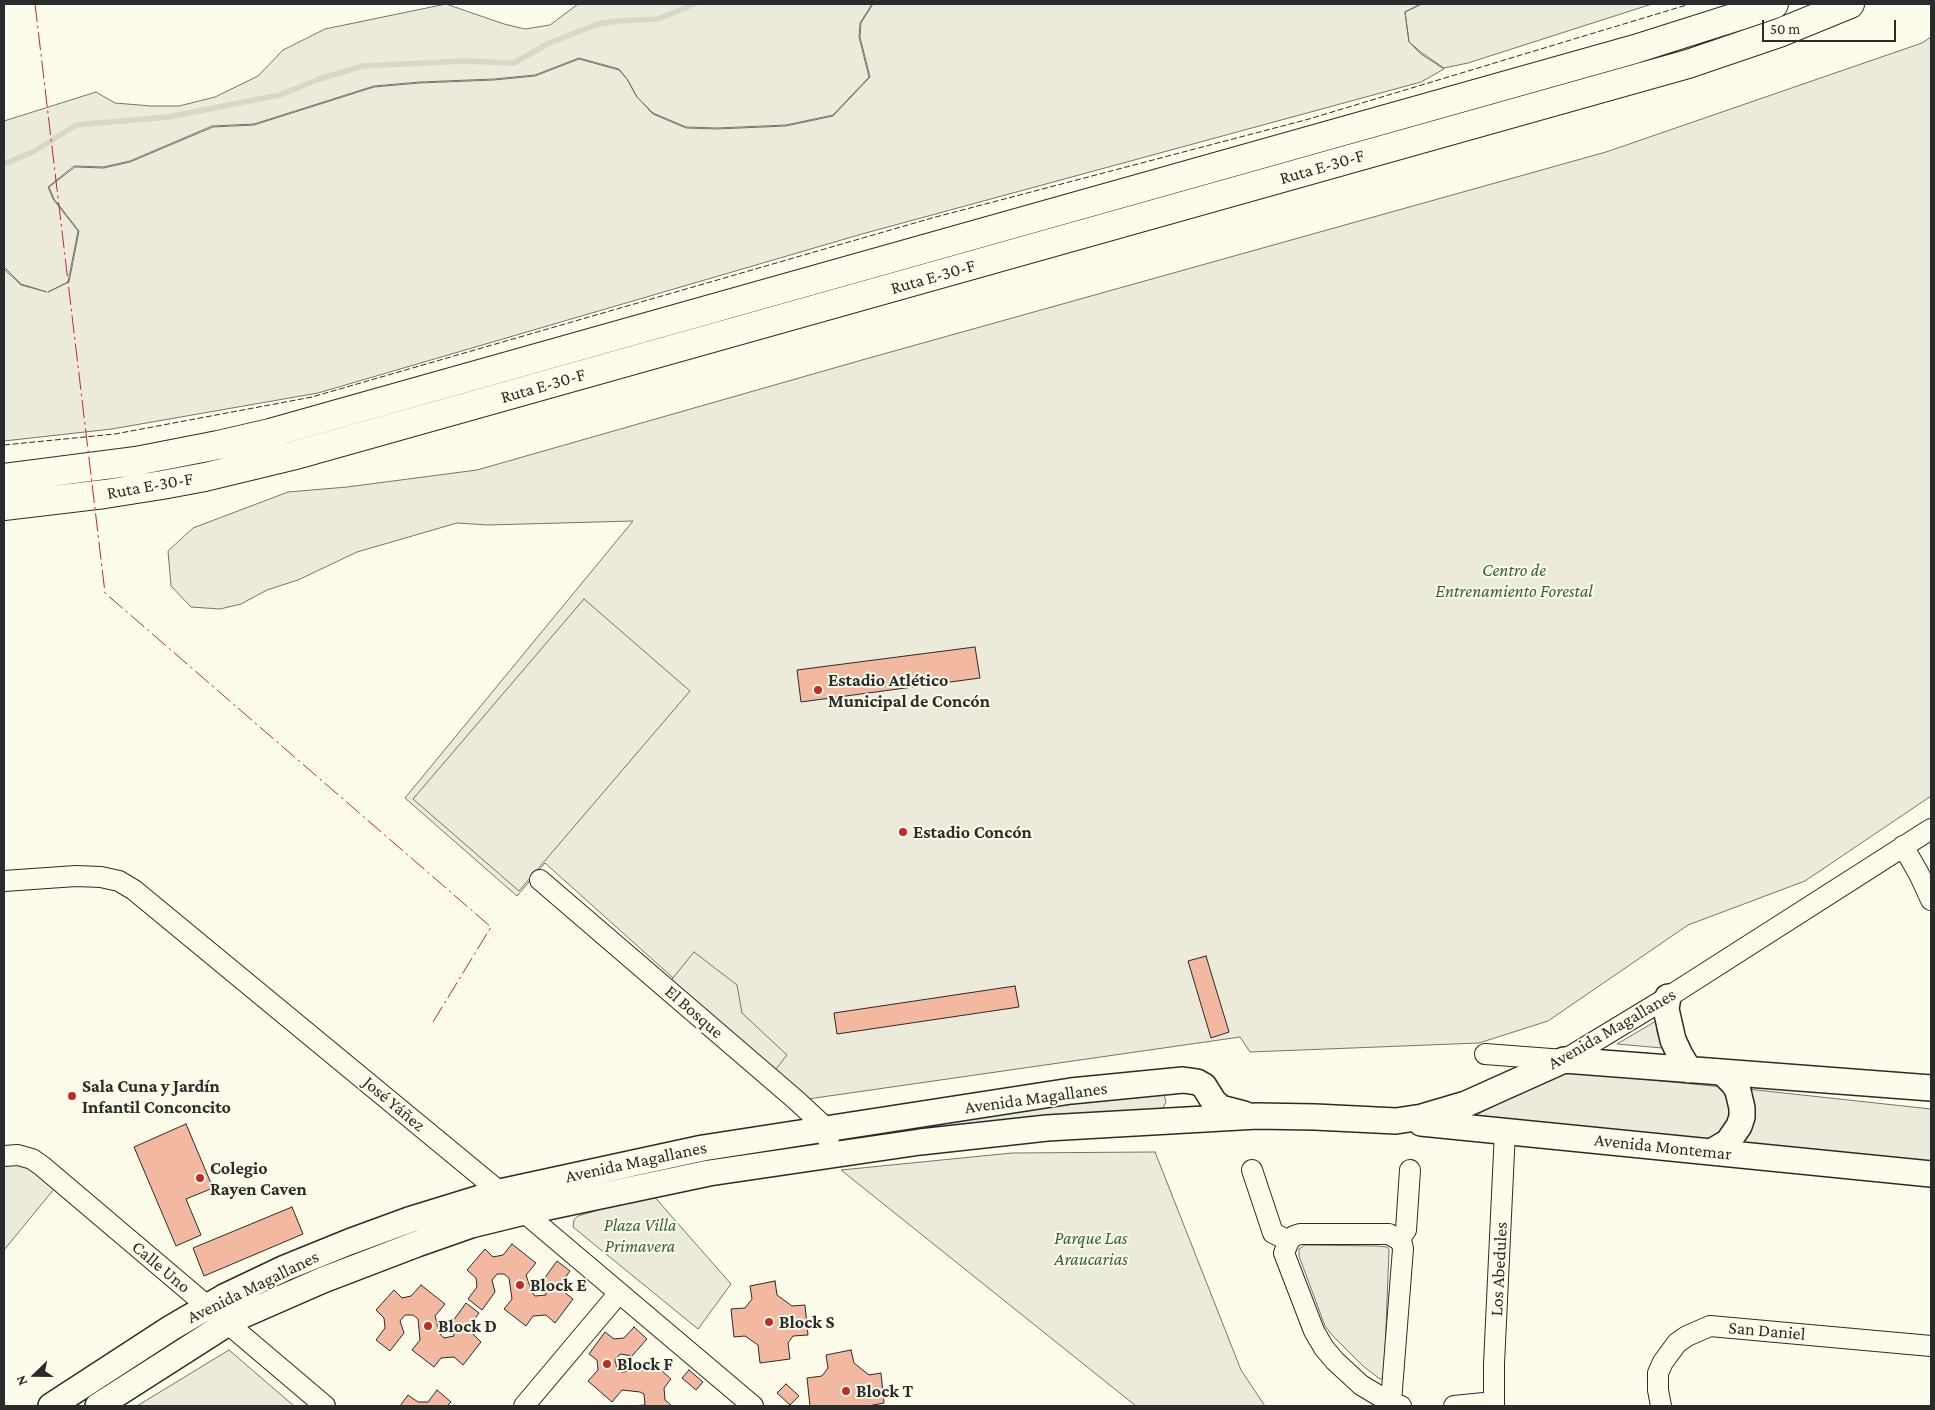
<!DOCTYPE html>
<html>
<head>
<meta charset="utf-8">
<style>
	body { margin:0 }
	#map { position:relative; width:1935px; height:1410px; overflow:hidden; background:#fdfbea; font-family:"Crimson Pro",serif }
	canvas { display:block }
	.frame { position:absolute; inset:0; border:5px solid #2b2b2b; pointer-events:none }
	.north { position:absolute; left:10px; top:1350px; width:50px; height:50px; -webkit-text-stroke:4px #fdfbea; paint-order:stroke; rotate:248deg; font-size:14px; font-weight:700; line-height:20px; text-align:center; color:#2b2b2b }
	.north::after { content:''; display:block; margin:auto; width:18px; height:22px; background:#2b2b2b; clip-path:polygon(50% 0,100% 100%,50% 72%,0 100%) }
	.scale { position:absolute; left:1762px; top:20px; width:134px; height:22px; box-sizing:border-box; border:2px solid #2b2b2b; border-top:0; padding-left:6px; font-size:15px; line-height:18px; white-space:nowrap; color:#2b2b2b; -webkit-text-stroke:4px #fdfbea; paint-order:stroke }
</style>
</head>
<body>
<div id="map">
<canvas width="1935" height="1410"></canvas>
<div class="frame"></div>
<div class="north">N</div>
<div class="scale">50 m</div>
</div>
<script>
const ctx = document.querySelector('canvas').getContext('2d');
ctx.lineJoin = 'round';
function paint(path, color) { ctx.fillStyle = color; ctx.fill(path, 'evenodd'); }
const toPath = rows => new Path2D(rows.map(r => 'M' + r).join(''));
function trace(path, color, width, dash) { ctx.strokeStyle = color; ctx.lineWidth = width; ctx.lineCap = dash ? 'butt' : 'round'; ctx.setLineDash(dash || []); ctx.stroke(path); }
function label(font, color, halo, rows, align = 'center') {
  ctx.font = font + ' "Crimson Pro",serif'; ctx.lineWidth = 4; ctx.setLineDash([]); ctx.textBaseline = 'middle'; ctx.strokeStyle = halo; ctx.fillStyle = color; for (const [text, x, y, turn = 0] of rows) {
    ctx.save(); ctx.translate(x, y); ctx.rotate((+turn || 0) * Math.PI / 180); ctx.textAlign = isNaN(turn) ? turn : align; if (halo) ctx.strokeText(text, 0, 0); ctx.fillText(text, 0, 0); ctx.restore();
  }
}
const green = toPath([
	[446,4,504,24,525,29,550,25,578,4,872,4,860,23,859,37,869,77,833,115,786,125,717,128,686,127,653,113,637,97,627,79,619,69,579,58,535,75,494,79,420,82,374,86,254,124,212,126,130,161,103,167,74,166,48,187,53,199,78,231,68,282,48,292,69,282,79,231,54,199,49,187,75,167,104,168,130,162,213,127,254,125,374,87,419,83,494,80,535,76,579,59,619,70,627,79,637,97,653,114,686,128,717,129,786,126,833,116,870,77,860,37,861,23,873,4,1420,4,1405,12,1409,42,1421,54,1444,69,1421,82,862,234,318,393,112,429,4,441,4,269,21,285,47,292,21,284,4,267,4,121,96,92,115,103,151,106,179,106,215,97,258,76,283,50,325,29,446,4],
	[1422,4,1652,4,1468,63,1444,68,1422,53,1409,42,1405,12,1422,4],
	[1931,37,1931,796,1805,881,1688,925,1548,1021,1479,1043,1250,1052,1240,1037,808,1099,545,863,517,896,405,798,633,521,488,525,457,523,357,552,298,580,267,590,241,604,220,609,191,607,171,586,168,551,193,528,288,492,347,487,477,470,862,360,1606,152,1922,43,1931,37],
	[1656,1021,1657,1032,1662,1048,1617,1044,1656,1021],
	[1563,1071,1722,1087,1729,1097,1733,1116,1715,1140,1474,1116,1563,1071],
	[1747,1089,1931,1109,1931,1162,1740,1145,1750,1132,1753,1118,1747,1089],
	[1161,1092,1164,1095,1166,1102,1163,1108,1157,1113,850,1143,848,1133,1161,1092],
	[1155,1152,1241,1370,1265,1406,1136,1406,841,1170,1012,1153,1155,1152],
	[4,1164,26,1166,54,1189,4,1250,4,1164],
	[652,1194,731,1284,698,1329,573,1227,574,1220,578,1216,652,1194],
	[1305,1245,1377,1246,1387,1247,1389,1250,1384,1378,1380,1379,1363,1366,1332,1335,1325,1326,1299,1256,1299,1249,1305,1245],
	[189,1334,76,1406,69,1406,112,1377,189,1334],
	[229,1350,294,1406,137,1406,229,1350]
]);
const parking = toPath([
	[584,599,690,691,519,891,413,799,584,599],
	[694,952,737,985,742,1013,787,1055,773,1073,668,984,694,952]
]);
const stream = toPath([
	[4,164,35,151,76,125,168,117,280,95,319,79,363,66,464,61,514,63,547,44,598,24,618,21,658,19,695,4]
]);
const building = toPath([
	[975,647,980,678,801,702,797,670,975,647],
	[1206,956,1229,1032,1211,1038,1188,961,1206,956],
	[1015,986,1019,1007,837,1034,834,1013,1015,986],
	[186,1124,213,1188,186,1199,201,1235,176,1246,134,1147,186,1124],
	[292,1207,303,1234,204,1276,193,1248,292,1207],
	[512,1244,536,1263,526,1275,532,1292,535,1296,546,1295,544,1279,557,1261,570,1271,562,1282,564,1292,573,1299,555,1323,546,1315,533,1316,526,1326,504,1309,512,1299,509,1278,504,1274,497,1274,492,1280,495,1292,482,1310,468,1299,477,1287,476,1278,467,1270,485,1249,493,1257,503,1255,512,1244],
	[775,1281,777,1295,792,1306,805,1305,808,1335,793,1336,788,1343,790,1359,760,1363,758,1345,745,1336,734,1337,731,1309,745,1308,752,1299,750,1286,775,1281],
	[421,1285,445,1304,435,1316,440,1334,444,1338,454,1336,453,1321,466,1303,479,1313,471,1324,473,1334,481,1342,463,1365,454,1357,441,1358,434,1367,412,1350,420,1340,418,1319,413,1315,405,1315,400,1321,404,1333,390,1351,376,1340,385,1328,384,1318,376,1310,394,1290,402,1298,411,1296,421,1285],
	[634,1327,647,1339,632,1356,620,1354,615,1360,617,1368,622,1372,642,1370,651,1361,671,1379,664,1388,665,1400,672,1406,630,1406,645,1405,644,1394,640,1392,622,1390,612,1402,588,1381,598,1370,597,1360,589,1354,605,1332,614,1339,624,1338,634,1327],
	[851,1350,854,1363,869,1375,881,1373,884,1403,868,1406,810,1406,807,1378,822,1376,828,1368,826,1355,851,1350],
	[689,1370,703,1382,696,1390,682,1378,689,1370],
	[786,1384,799,1396,790,1405,777,1393,786,1384],
	[437,1390,451,1402,447,1406,400,1406,408,1395,418,1402,428,1402,437,1390]
]);
const minor = toPath([
	[1903,846,1919,874,1931,900],
	[540,880,796,1100,826,1128,831,1154],
	[4,881,76,876,101,877,119,881,134,890,500,1192,753,1406],
	[1485,1054,1564,1060,1668,997,1931,829],
	[4,1156,18,1155,32,1159,42,1166,325,1406],
	[1252,1170,1273,1233,1289,1241],
	[1399,1240,1406,1230,1410,1170],
	[1391,1402,1403,1249,1402,1244,1399,1240,1389,1234,1300,1234,1294,1236,1289,1241,1284,1253,1314,1331,1324,1348,1335,1361,1361,1385,1376,1394,1391,1402,1401,1406],
	[524,1406,619,1293],
	[1454,1406,1494,1402],
	[1494,1406,1494,1364,1505,1131],
	[1661,1406,1658,1390,1658,1373,1663,1362,1677,1343,1687,1336,1710,1326,1931,1346]
]);
const major = toPath([
	[1668,997,1666,1009,1673,1040,1680,1055,1689,1070],
	[1421,1123,1931,1174],
	[1711,1152,1728,1142,1739,1126,1742,1117,1742,1108,1738,1091,1734,1084,1723,1073],
	[51,1406,171,1328,224,1297,285,1268,349,1242,409,1220,500,1192,703,1148,1071,1091,1183,1080,1197,1082,1204,1086,1214,1102,1221,1108,1244,1114],
	[98,1406,228,1323,243,1315,323,1280,417,1244,471,1225,524,1212,709,1173,920,1142,1047,1128,1257,1116,1315,1117,1396,1121,1422,1117,1466,1104,1564,1060,1931,1088]
]);
const highway = toPath([
	[4,478,136,461,218,445,270,433,1635,49,1739,16,1774,4],
	[4,506,105,494,162,485,205,477,292,456,1688,64,1779,33,1850,4]
]);
const fence = toPath([
	[4,445,115,434,312,397,932,218,1309,119,1690,4]
]);
const power = toPath([
	[35,4,105,593,491,927,433,1022]
]);
const markers = [
	[818,690,5,"#c62828"],
	[903,832,5,"#c62828"],
	[72,1096,5,"#c62828"],
	[200,1178,5,"#c62828"],
	[520,1285,5,"#c62828"],
	[769,1322,5,"#c62828"],
	[428,1326,5,"#c62828"],
	[607,1364,5,"#c62828"],
	[846,1391,5,"#c62828"]
];
const streetNames = [
	["Ruta E-30-F",1322,167,-16],
	["Ruta E-30-F",933,277,-16],
	["Ruta E-30-F",543,386,-16],
	["Ruta E-30-F",150,486,-10],
	["El Bosque",694,1012,41],
	["Avenida Magallanes",1612,1029,-30],
	["Avenida Magallanes",1036,1098,-8],
	["José Yáñez",394,1104,40],
	["Avenida Montemar",1663,1147,6],
	["Avenida Magallanes",636,1162,-12],
	["Calle Uno",161,1267,40],
	["Los Abedules",1499,1269,-87],
	["Avenida Magallanes",253,1287,-26],
	["San Daniel",1767,1331,5]
];
const parkNames = [
	["Centro de",1514,570],
	["Entrenamiento Forestal",1514,591],
	["Plaza Villa",640,1225],
	["Primavera",640,1246],
	["Parque Las",1091,1238],
	["Araucarias",1091,1259]
];
const poiNames = [
	["Estadio Atlético",828,680],
	["Municipal de Concón",828,701],
	["Estadio Concón",913,832],
	["Sala Cuna y Jardín",82,1086],
	["Infantil Conconcito",82,1107],
	["Colegio",210,1168],
	["Rayen Caven",210,1189],
	["Block E",530,1285],
	["Block S",779,1322],
	["Block D",438,1326],
	["Block F",617,1364],
	["Block T",856,1391]
];
paint(green, '#ecebdb');
trace(green, '#74746e', 1);
paint(parking, '#eceadb');
trace(parking, '#74746e', 1);
trace(stream, '#d8d7c9', 5.5);
paint(building, '#f2b8a0');
trace(building, '#2b2b2b', 1);
trace(minor, '#2b2b2b', 22);
trace(major, '#2b2b2b', 28);
trace(highway, '#2b2b2b', 30);
trace(minor, '#fdfbea', 20);
trace(major, '#fdfbea', 25);
trace(highway, '#fdfbea', 28);
trace(fence, '#2b2b2b', 1, [6, 2.5]);
trace(power, '#c62828', 1, [18, 4, 2.5, 4]);
for (const [x, y, r, color] of markers) { const dot = new Path2D(); dot.arc(x, y, r, 0, 2 * Math.PI); ctx.fillStyle = color; ctx.fill(dot); trace(dot, '#fdfbea', 2); }
label('18px', '#2b2b2b', '#fdfbea', streetNames);
label('italic 18px', '#34623c', '#fdfbea', parkNames);
label('bold 18px', '#2b2b2b', '#fdfbea', poiNames, 'left');
</script>
</body>
</html>
